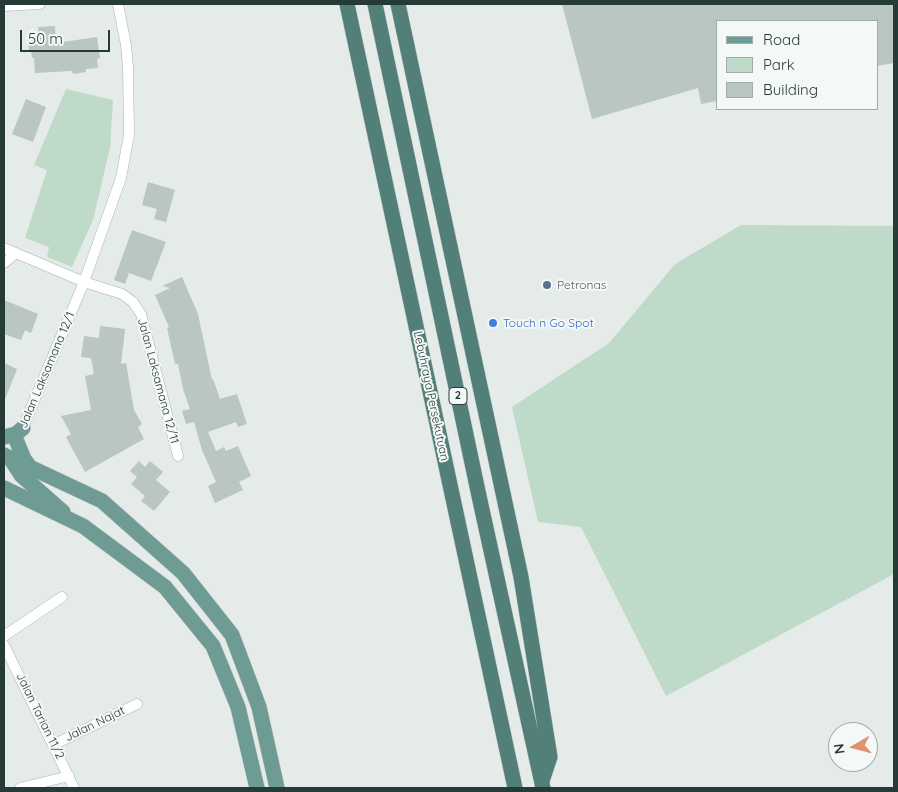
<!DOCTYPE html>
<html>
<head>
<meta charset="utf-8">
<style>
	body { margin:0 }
	#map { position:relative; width:898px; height:792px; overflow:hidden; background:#e4ebe9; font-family:Quicksand,sans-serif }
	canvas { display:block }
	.frame { position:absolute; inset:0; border:5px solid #253b37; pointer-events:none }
	.legend { position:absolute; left:716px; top:20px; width:162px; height:90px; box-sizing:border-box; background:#f4f8f6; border:1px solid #a1acaa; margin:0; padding:6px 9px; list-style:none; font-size:15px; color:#253b37 }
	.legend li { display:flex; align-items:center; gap:10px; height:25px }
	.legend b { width:25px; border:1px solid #a1acaa }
	.north { position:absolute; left:828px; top:722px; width:50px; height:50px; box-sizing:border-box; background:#f4f8f6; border:1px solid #a1acaa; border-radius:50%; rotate:262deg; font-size:14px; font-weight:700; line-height:20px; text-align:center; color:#253b37 }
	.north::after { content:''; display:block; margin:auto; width:18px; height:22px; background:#e1916c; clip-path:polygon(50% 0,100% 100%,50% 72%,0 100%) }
	.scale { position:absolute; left:20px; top:30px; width:90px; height:22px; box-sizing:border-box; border:2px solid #253b37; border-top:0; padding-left:6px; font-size:15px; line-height:18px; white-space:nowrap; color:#253b37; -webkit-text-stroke:4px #f4f8f6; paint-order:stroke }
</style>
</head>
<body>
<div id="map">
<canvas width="898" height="792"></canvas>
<div class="frame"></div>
<ul class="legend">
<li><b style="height:6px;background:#6e9b93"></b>Road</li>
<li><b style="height:14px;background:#bfdac8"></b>Park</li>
<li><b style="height:14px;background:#b9c6c2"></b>Building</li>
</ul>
<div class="north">N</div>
<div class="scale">50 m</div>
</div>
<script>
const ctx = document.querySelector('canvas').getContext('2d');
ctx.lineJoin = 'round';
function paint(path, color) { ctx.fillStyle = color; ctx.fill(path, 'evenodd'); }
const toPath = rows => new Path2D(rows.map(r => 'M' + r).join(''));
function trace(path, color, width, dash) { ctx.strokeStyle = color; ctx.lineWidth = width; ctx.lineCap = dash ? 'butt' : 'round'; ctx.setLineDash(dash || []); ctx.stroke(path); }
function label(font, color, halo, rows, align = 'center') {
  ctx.font = font + ' Quicksand,sans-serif'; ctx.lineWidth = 4; ctx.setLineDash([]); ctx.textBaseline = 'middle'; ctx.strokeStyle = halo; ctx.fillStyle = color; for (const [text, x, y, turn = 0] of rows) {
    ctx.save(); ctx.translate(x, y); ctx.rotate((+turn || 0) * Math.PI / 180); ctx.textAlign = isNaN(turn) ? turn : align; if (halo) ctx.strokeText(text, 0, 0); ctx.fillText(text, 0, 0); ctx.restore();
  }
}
const green = toPath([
	[66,89,113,100,110,148,93,220,72,267,47,257,49,247,25,238,47,170,34,165],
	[741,225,894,226,894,574,666,696,581,527,538,522,512,407,609,343,675,264]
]);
const building = toPath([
	[562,4,894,4,894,63,877,66,877,21,717,21,717,101,701,104,698,88,592,119],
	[55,26,56,43,97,37,100,58,97,59,98,68,86,69,86,72,73,74,72,71,35,73,34,58,32,58,31,51,29,52,28,36,39,35,38,27],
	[26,99,46,107,33,142,12,134],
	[148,182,175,190,166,222,154,219,157,209,142,205],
	[132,230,166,242,151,281,129,273,125,284,114,280],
	[182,277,198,314,212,380,213,379,220,399,237,394,247,424,238,427,236,422,208,432,216,451,224,447,226,451,238,446,251,476,239,482,243,490,215,503,208,486,216,482,202,450,194,422,186,424,182,411,190,409,183,389,178,364,175,364,167,328,169,327,155,295,170,288,162,286],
	[4,300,38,314,31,333,25,330,21,340,4,334],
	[100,326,125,329,121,364,126,363,134,410,142,424,138,427,144,439,85,472,66,437,71,434,61,416,91,410,85,376,94,374,91,358,81,357,84,336,99,338],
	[4,363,17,369,4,402],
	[139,461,145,467,150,461,163,472,156,480,170,492,154,511,141,501,145,496,131,484,137,477,130,471]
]);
const minor = toPath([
	[4,6,40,4],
	[4,248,84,282,122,294,133,302,141,314,178,456],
	[4,263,16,253],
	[21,432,84,282,121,178,129,135,128,67,126,45,118,4],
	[4,636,62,597],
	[4,645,74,788],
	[53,745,137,704],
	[20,788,69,776]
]);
const primary = toPath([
	[4,437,16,434,23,428],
	[17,442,24,459,30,467],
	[4,455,102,501,183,573,232,635,259,707,277,788],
	[10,458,21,475,63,512],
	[4,488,83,526,165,587,213,646,238,707,257,788]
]);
const trunk = toPath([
	[347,4,515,788],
	[375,4,479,496,543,788],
	[398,4,521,577,550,757,542,781]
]);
const markers = [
	[547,285,5,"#5c6f8a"],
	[493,323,5,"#3f7fe0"]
];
const shields = [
	[458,396,18]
];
const shieldNames = [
	["2",458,396]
];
const serviceNames = [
	["Petronas",557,285]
];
const shopNames = [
	["Touch n Go Spot",503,323]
];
const streetNames = [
	["Jalan Laksamana 12/1",47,370,-67],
	["Jalan Laksamana 12/11",158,381,75],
	["Lebuhraya Persekutuan",431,396,78],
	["Jalan Tarian 11/2",40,716,64],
	["Jalan Najat",95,724,-26]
];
paint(green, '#bfdac8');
paint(building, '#b9c6c2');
trace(minor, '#a7b3b0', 11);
trace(primary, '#c2c8c7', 16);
trace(trunk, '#c2c8c7', 16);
trace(minor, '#fff', 10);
trace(primary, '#6e9b93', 15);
trace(trunk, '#527f78', 15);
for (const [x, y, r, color] of markers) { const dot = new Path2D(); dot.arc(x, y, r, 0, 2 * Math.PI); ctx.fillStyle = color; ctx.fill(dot); trace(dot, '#f4f8f6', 2); }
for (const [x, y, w] of shields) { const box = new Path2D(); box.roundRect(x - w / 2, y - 8.5, w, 17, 4); ctx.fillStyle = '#f4f8f6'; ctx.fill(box); trace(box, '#253b37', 1); }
label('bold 11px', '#253b37', null, shieldNames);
label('12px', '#4e5e75', '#f4f8f6', serviceNames, 'left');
label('12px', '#366cbe', '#f4f8f6', shopNames, 'left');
label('12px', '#253b37', '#f4f8f6', streetNames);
</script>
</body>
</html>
